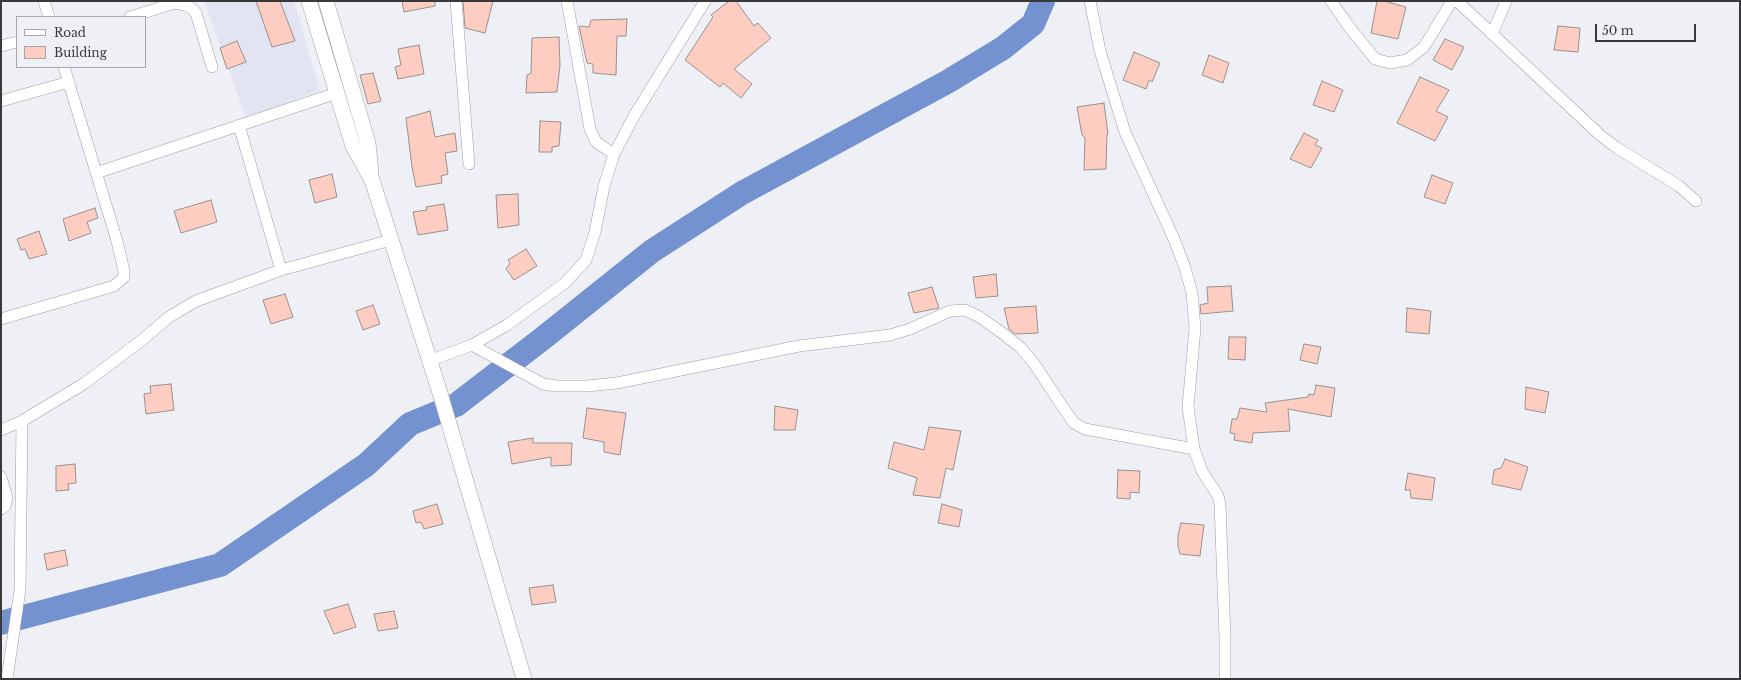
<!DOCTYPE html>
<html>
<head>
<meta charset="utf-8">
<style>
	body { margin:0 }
	#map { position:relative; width:1741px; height:680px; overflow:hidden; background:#eff0f6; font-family:"Libre Baskerville",serif }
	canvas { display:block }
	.frame { position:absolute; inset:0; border:2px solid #39393b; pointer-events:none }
	.legend { position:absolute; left:16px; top:16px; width:130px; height:52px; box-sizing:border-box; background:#eff0f6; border:1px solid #a6a7ab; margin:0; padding:5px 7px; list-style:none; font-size:12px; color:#39393b }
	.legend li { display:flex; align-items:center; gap:8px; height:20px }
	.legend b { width:20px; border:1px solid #a6a7ab }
	.scale { position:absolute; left:1595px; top:24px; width:101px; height:18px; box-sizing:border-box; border:2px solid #39393b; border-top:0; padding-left:5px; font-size:12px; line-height:14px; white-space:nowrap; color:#39393b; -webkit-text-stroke:3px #eff0f6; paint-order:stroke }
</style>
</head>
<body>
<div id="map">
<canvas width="1741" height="680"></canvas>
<div class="frame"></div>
<ul class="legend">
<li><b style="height:5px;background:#fff"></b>Road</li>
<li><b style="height:11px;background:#fecdc2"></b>Building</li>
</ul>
<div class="scale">50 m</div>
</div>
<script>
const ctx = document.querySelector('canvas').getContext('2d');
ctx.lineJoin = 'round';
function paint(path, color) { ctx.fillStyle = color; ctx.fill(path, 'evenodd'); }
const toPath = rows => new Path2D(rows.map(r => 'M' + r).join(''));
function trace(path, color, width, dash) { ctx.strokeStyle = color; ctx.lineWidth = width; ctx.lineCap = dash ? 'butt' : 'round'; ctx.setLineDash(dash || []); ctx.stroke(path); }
const built = toPath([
	[204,1,294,1,320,91,246,118]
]);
const river = toPath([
	[1,623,220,565,366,465,410,424,456,405,542,339,652,251,742,193,947,82,1003,48,1033,24,1043,1]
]);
const building = toPath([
	[256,1,280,1,295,41,272,47,256,1],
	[402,1,435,1,435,6,404,12,402,1],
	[463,1,493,1,485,33,465,28,463,1],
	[729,1,736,1,754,26,758,23,771,38,734,69,752,84,741,98,723,83,720,87,685,60,713,17,711,15,729,1],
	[1377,1,1384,1,1406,7,1398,39,1371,33,1377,1],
	[627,19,626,36,617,36,616,75,593,73,593,64,587,63,579,26,589,27,591,20,627,19],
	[1558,26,1580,28,1578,52,1554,50,1558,26],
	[559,37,560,65,557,92,526,93,527,75,531,73,532,38,559,37],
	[1445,39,1464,47,1452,70,1433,60,1445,39],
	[237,41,246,62,227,69,220,48,237,41],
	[419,45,424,74,398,79,395,67,401,65,398,49,419,45],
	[1134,52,1160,63,1152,82,1149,80,1146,89,1123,80,1134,52],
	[1209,55,1229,63,1223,83,1202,75,1209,55],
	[373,73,381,101,368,104,360,75,373,73],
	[1420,77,1449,90,1436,111,1448,117,1435,141,1397,123,1420,77],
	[1322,81,1343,90,1334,112,1313,105,1322,81],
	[1104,103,1108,134,1107,134,1106,169,1084,170,1085,138,1082,135,1077,107,1104,103],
	[430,111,435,137,455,133,457,151,445,153,448,174,441,176,442,183,416,187,412,167,406,118,430,111],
	[540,121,561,122,559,146,552,147,552,152,539,152,540,121],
	[1304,133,1318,140,1315,145,1322,148,1311,168,1290,159,1304,133],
	[332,174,337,197,315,203,309,180,332,174],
	[1432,175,1453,183,1445,204,1424,197,1432,175],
	[518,194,519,225,498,228,496,195,518,194],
	[211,200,217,222,181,233,174,211,211,200],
	[444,204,448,230,418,235,413,212,427,210,426,207,444,204],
	[95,208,98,218,87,222,91,233,69,241,63,219,95,208],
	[39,231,47,254,29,259,25,249,21,250,17,239,39,231],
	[526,249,537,266,514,280,506,269,510,263,508,260,526,249],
	[996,274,998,296,976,298,973,277,996,274],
	[1231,286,1233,311,1201,314,1200,305,1208,303,1207,287,1231,286],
	[932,287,939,308,914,313,908,293,932,287],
	[285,294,293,317,271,324,263,300,285,294],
	[373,305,380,324,363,330,356,311,373,305],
	[1036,306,1038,333,1015,334,1009,329,1004,308,1036,306],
	[1407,308,1431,311,1429,334,1406,332,1407,308],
	[1229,337,1246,337,1245,360,1228,359,1229,337],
	[1304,344,1321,347,1317,364,1300,360,1304,344],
	[171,384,174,410,146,414,144,394,151,393,150,386,171,384],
	[1316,385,1335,388,1331,417,1288,409,1290,431,1253,433,1252,443,1234,440,1235,434,1230,433,1232,419,1237,419,1240,408,1267,412,1265,403,1308,397,1309,394,1314,395,1316,385],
	[1526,387,1549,392,1545,413,1525,409,1526,387],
	[775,406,798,410,795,430,774,430,775,406],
	[587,408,626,413,620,455,604,452,604,442,583,438,587,408],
	[929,427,961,431,953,470,946,468,940,498,913,495,917,478,888,468,894,442,924,450,929,427],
	[533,438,533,443,572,443,571,465,551,466,551,457,512,464,508,442,533,438],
	[1505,459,1528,467,1521,490,1492,484,1494,470,1501,468,1505,459],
	[75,464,76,483,68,484,69,490,56,491,56,466,75,464],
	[1118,470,1140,471,1139,493,1130,492,1130,499,1117,498,1118,470],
	[1408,473,1435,478,1432,500,1411,498,1410,490,1405,490,1408,473],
	[437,504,443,524,424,529,421,522,416,523,413,511,437,504],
	[942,504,962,510,959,527,938,523,942,504],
	[1181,523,1204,525,1200,556,1180,554,1178,546,1178,535,1181,523],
	[65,550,68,565,47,570,44,554,65,550],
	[553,585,556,602,532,605,529,588,553,585],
	[348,604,356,627,334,634,324,611,348,604],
	[394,611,398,628,378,631,374,614,394,611]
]);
const street = toPath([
	[44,1,49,17],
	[456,1,469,164],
	[567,1,590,129,596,142,614,154],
	[1090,1,1100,51,1125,132,1174,239,1185,268,1192,293,1195,328,1188,407,1194,449,1202,471,1218,496,1220,504,1225,638,1225,679],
	[1331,1,1350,28,1375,59,1390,63,1407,60,1424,47,1452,1],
	[1457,1,1600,135,1617,148,1679,186,1696,201],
	[130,17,175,3,185,5,191,8,196,13,212,67],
	[1492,34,1506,1],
	[1,46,17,42],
	[1,101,69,82],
	[239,125,281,270],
	[96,173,337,93],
	[1,319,114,286,124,277,124,271,117,241,64,67],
	[472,345,543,384,556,386,587,386,617,383,799,346,890,335,910,329,950,311,965,310,978,316,1005,335,1021,348,1035,365,1064,409,1074,423,1085,429,1194,449],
	[429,361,472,345,507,325,565,283,586,260,595,232,604,186,614,154,634,116,705,1],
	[1,430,22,421,85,383,142,340,169,317,196,301,281,270,391,240],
	[1,477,7,498,5,506,1,509],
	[7,679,20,590,22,421]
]);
const secondary = toPath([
	[309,1,353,146,372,180,440,393,524,679],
	[326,1,368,143,371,173]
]);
paint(built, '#e3e4f2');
trace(river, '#7392cf', 24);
paint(building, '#fecdc2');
trace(building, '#98918f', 1);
trace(street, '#9e9ea4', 12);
trace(secondary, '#9e9ea4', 16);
trace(street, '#fff', 11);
trace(secondary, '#fff', 15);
</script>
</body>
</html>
